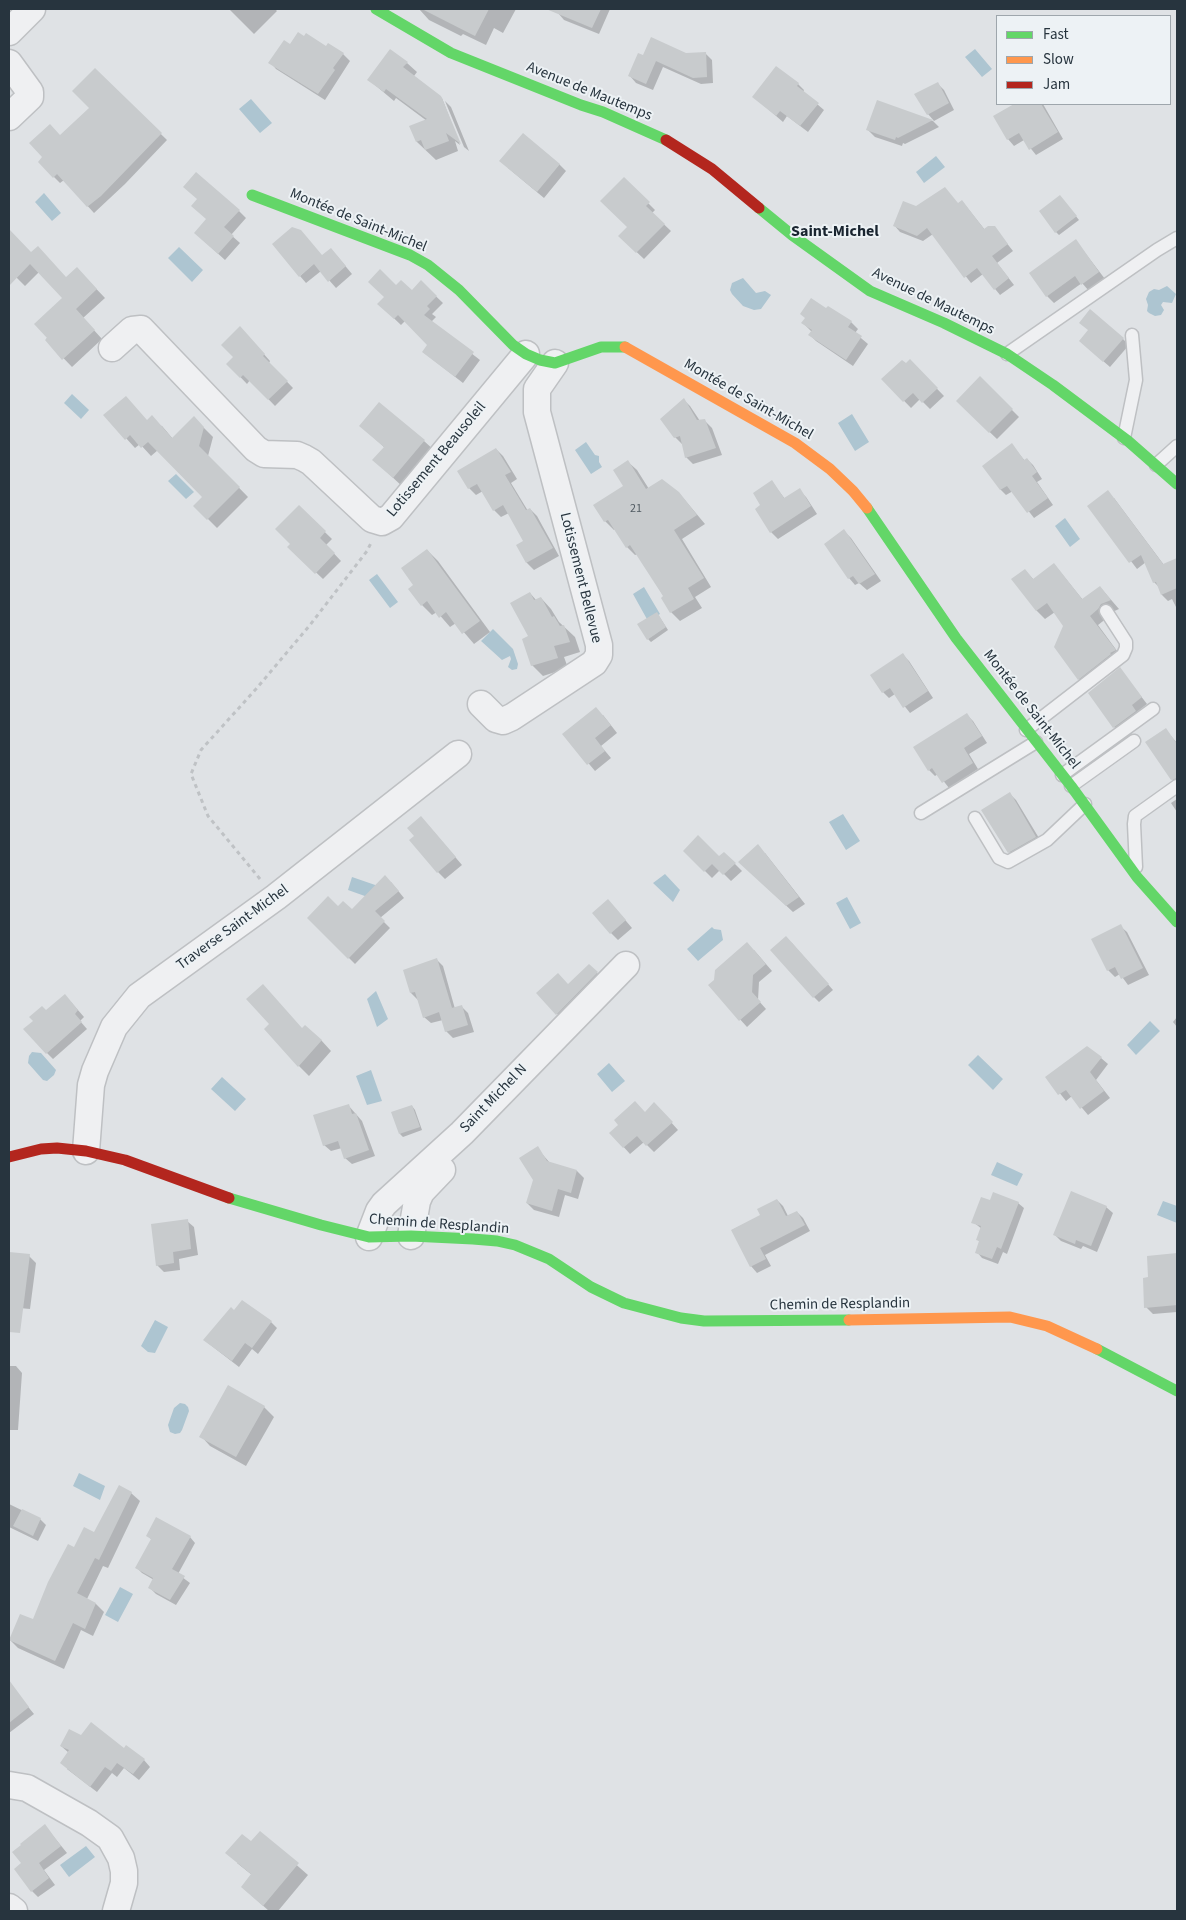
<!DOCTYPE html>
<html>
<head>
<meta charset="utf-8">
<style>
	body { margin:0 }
	#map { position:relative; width:1186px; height:1920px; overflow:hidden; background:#dfe2e5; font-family:"Source Sans 3",sans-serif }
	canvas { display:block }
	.frame { position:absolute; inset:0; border:10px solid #27343e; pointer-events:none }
	.legend { position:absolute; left:996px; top:15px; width:175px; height:90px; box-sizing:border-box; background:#edf2f5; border:1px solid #9ea6ac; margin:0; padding:6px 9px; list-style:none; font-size:15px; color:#27343e }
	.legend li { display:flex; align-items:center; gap:10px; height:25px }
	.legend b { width:25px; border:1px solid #9ea6ac }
</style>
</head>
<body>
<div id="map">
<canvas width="1186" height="1920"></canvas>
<div class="frame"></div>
<ul class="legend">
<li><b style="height:6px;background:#63d668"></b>Fast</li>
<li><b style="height:6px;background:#ff974d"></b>Slow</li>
<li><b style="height:6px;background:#b3261e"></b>Jam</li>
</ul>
</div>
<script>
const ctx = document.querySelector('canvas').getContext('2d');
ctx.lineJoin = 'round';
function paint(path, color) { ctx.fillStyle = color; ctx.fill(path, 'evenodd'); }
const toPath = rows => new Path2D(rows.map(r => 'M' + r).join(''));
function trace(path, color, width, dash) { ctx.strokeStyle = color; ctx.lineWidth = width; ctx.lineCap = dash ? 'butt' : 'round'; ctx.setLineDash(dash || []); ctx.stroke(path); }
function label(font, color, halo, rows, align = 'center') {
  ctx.font = font + ' "Source Sans 3",sans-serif'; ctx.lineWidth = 4; ctx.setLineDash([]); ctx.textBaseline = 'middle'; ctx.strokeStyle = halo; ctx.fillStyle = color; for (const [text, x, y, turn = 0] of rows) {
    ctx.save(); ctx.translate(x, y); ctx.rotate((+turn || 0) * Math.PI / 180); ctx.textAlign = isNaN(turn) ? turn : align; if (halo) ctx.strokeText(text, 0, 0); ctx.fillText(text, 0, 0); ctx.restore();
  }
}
const water = toPath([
	[975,49,992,69,982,77,965,57],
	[251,99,272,123,260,133,239,109],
	[936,156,945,167,924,183,916,172],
	[44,193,61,213,52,221,35,202],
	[179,247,203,270,192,282,168,258],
	[743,278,756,293,765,291,771,295,761,309,754,310,743,306,732,294,730,290,732,283],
	[1167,286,1176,294,1172,303,1163,302,1161,305,1164,310,1161,315,1155,316,1149,313,1147,311,1148,305,1146,299,1149,292,1154,289,1159,290],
	[72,394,89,410,81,419,64,403],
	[852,414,869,442,855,451,838,423],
	[586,442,595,455,599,456,599,462,602,467,591,474,575,450],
	[176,474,194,492,186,499,168,481],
	[1065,518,1080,539,1070,547,1055,526],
	[377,574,398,602,390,608,369,580],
	[644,587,660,614,648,621,633,594],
	[493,629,513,649,518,664,517,669,512,670,508,667,511,659,510,656,502,660,481,641],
	[843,814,860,841,846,850,829,822],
	[665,874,680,890,673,902,653,883],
	[352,877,381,887,376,900,348,890],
	[847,897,861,923,850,929,836,903],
	[712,927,714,929,721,930,723,940,698,961,687,949],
	[376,991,388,1019,377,1027,367,999],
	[1150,1021,1160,1031,1136,1055,1127,1045],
	[32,1052,41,1053,56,1070,54,1075,47,1081,43,1080,28,1063,29,1056],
	[978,1055,1003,1079,993,1090,968,1065],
	[609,1063,625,1081,612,1092,597,1074],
	[371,1070,382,1101,367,1105,356,1076],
	[222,1077,246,1099,235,1111,211,1089],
	[997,1162,1023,1174,1017,1186,991,1175],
	[1163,1201,1177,1206,1177,1223,1157,1215],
	[155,1320,168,1327,155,1353,148,1352,141,1346],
	[180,1403,185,1404,188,1407,189,1411,182,1430,180,1433,175,1434,170,1432,168,1425,174,1408],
	[79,1473,105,1486,100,1500,73,1486],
	[120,1587,133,1594,118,1622,105,1615],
	[86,1846,95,1857,69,1877,60,1865]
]);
const shadow = toPath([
	[229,9,275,9,277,11,254,34],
	[419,9,516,9,503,33,494,28,486,45,463,34,461,36,429,20],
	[560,9,610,9,599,34,564,20,558,13],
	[290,45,326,48,343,54,350,61,325,100,276,69,270,62],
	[705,53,712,60,713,83,701,84,663,67,653,90,636,83,630,76,644,57],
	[407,63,417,72,414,76,442,98,460,145,455,141,458,151,436,160,417,142,411,127,427,121,396,98,394,101,369,80],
	[95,70,167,140,125,184,94,213,64,180,60,183,39,162,60,137,91,108],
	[798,84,804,90,803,92,824,110,808,132,787,116,783,122,754,97],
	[938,84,944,90,954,110,934,121,928,114],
	[445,101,451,107,469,151,464,147],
	[878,102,933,121,939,127,905,144,903,143,902,146,875,137,868,130],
	[1017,104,1043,104,1063,139,1036,155,1024,140,1014,146,1008,139,995,116],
	[559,164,566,171,544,198,508,168],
	[624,179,655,210,652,213,671,231,644,259,626,242,629,227],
	[1063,200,1079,220,1059,235,1056,232],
	[962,201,985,230,994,227,1013,251,997,263,1014,285,1000,295,983,274,971,283,933,234,923,241,900,232,894,225,916,207,958,204],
	[239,211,246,218,231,235,240,243,225,260,203,240,207,220],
	[9,231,31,253,66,278,85,277,105,298,83,318,102,339,72,367,46,340,64,298,39,272,25,286,15,276,13,278,9,274],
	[1076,241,1105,279,1089,291,1082,283,1054,303,1047,296],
	[322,256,337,256,352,274,336,288,321,271,306,283,300,276],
	[421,282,443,303,432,314,436,317,431,322,480,360,463,383,423,352,429,345,405,321,401,325,379,304,396,286,412,292],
	[851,322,858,329,855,333,868,344,853,366,816,341,810,335,812,332,803,323],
	[1089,331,1123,339,1129,345,1110,367,1087,347],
	[246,334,270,361,269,363,293,388,275,406,250,380,247,384,228,364,235,357],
	[910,361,944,396,930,409,920,399,911,408,883,379],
	[980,378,1019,417,997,439,957,401],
	[684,400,690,406,700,421,705,421,712,428,722,455,693,464,686,457,683,444,682,444,675,437],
	[105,415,147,421,162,426,173,439,194,418,213,437,208,456,248,497,217,528,195,506,204,497,158,450,151,456,140,444,135,448],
	[361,426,424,441,435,451,404,488,374,460,385,448],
	[1012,445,1025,461,1027,459,1033,465,1042,479,1037,482,1053,505,1034,518,1013,491,1006,495,1000,489],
	[496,449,503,456,517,479,511,483,528,511,530,509,537,516,559,556,534,570,527,563,518,546,525,542,509,513,501,517,494,510,483,491,476,495,469,488],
	[628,462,637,470,649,489,679,493,705,524,682,539,711,587,695,597,702,608,680,621,671,612,663,598,664,597,638,554,635,555,627,547,616,529,614,530,605,521,595,506,625,486],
	[772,482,785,499,799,490,806,497,817,514,778,539,771,532,756,510,762,506],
	[1114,498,1164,565,1177,560,1177,609,1172,599,1168,601,1162,595,1159,587,1154,582,1146,562,1137,569,1089,506],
	[299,507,332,539,326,545,341,561,323,579,289,547,292,544],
	[844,531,851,538,881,581,867,590,859,583,855,585,849,578],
	[427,550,438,561,490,632,474,644,456,623,450,627,437,612,432,615,422,605,415,585],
	[1054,564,1083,600,1100,587,1119,609,1110,613,1107,618,1098,625,1123,659,1088,687,1079,679,1064,625,1055,612,1045,619,1036,610,1025,570,1034,580],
	[530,593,536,600,541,598,551,609,559,622,575,637,580,652,564,657,568,668,543,676,532,665],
	[659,616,668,630,651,642,648,639],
	[903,655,909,661,933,698,910,713,895,694,889,698,883,692],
	[1120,669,1147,704,1137,712,1142,718,1121,733,1114,727],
	[603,715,617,733,601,746,611,758,595,771,564,734],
	[967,715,973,721,987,743,969,754,978,769,949,788,938,774,935,776,929,770],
	[1166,730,1177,743,1177,784,1172,779],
	[1010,794,1016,800,1042,843,1015,858,1009,852],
	[1177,799,1177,812,1171,803],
	[428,825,462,865,445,879,438,872],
	[685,851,719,858,724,853,742,871,731,881,720,870,712,878],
	[765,853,805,904,793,912,747,869],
	[391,882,404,898,380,918,390,928,355,964,309,918,338,908,352,911],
	[615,908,632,928,618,940,611,933],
	[1120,926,1127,932,1149,975,1128,985,1120,974,1115,977,1108,970],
	[791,942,833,990,819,1002,814,997],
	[754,950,772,971,759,982,758,1000,766,1009,747,1027,710,986],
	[437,960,443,966,455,1009,462,1007,468,1013,474,1032,453,1038,446,1031,443,1020,431,1023,424,1017,418,1000,411,993,405,970],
	[589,965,604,980,564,1021,538,993,568,985],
	[71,1002,84,1017,80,1021,87,1029,53,1059,47,1053,46,1011],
	[1177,1017,1177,1027,1173,1022],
	[303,1030,321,1040,331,1051,309,1076,299,1066],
	[1101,1058,1108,1064,1096,1080,1110,1098,1088,1115,1072,1096,1066,1101,1047,1077],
	[348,1105,362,1121,375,1156,352,1164,345,1158,342,1148,331,1151,324,1145],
	[412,1106,415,1110,422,1130,403,1137,400,1134],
	[661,1111,678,1130,654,1152,644,1142,630,1154,611,1133,645,1113],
	[537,1148,550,1163,577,1171,584,1178,578,1199,565,1195,559,1217,534,1210,527,1203,534,1180],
	[777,1200,783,1206,788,1216,797,1212,803,1218,810,1231,765,1255,771,1266,757,1273,751,1266,732,1230,762,1215],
	[990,1202,1018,1203,1024,1208,1007,1254,1003,1252,998,1264,982,1258,977,1252,980,1242,978,1240,982,1229,973,1222],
	[1106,1207,1113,1213,1097,1252,1083,1246,1081,1249,1061,1241,1055,1235],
	[187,1221,194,1227,198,1255,179,1259,180,1270,164,1272,157,1265],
	[9,1254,29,1256,36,1263,30,1309,9,1307],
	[1177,1254,1177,1312,1153,1314,1146,1307,1150,1279,1148,1257],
	[235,1311,271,1322,277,1328,258,1354,252,1349,239,1367,204,1340],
	[9,1366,16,1366,22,1373,18,1430,9,1430],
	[264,1407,274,1417,246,1466,210,1446,201,1436],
	[131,1493,140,1501,108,1568,103,1566,87,1599,96,1604,104,1612,93,1636,81,1630,64,1669,18,1648,10,1640,33,1621,75,1548,95,1533],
	[9,1504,40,1519,46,1525,38,1541,9,1527],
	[147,1535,190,1537,195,1543,178,1574,190,1583,176,1605,156,1594,150,1588,154,1580,142,1573,137,1568,152,1540],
	[12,1687,34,1714,9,1733,9,1689],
	[82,1736,125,1749,144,1760,150,1767,139,1780,124,1768,117,1777,112,1773,97,1792,67,1769,69,1753,61,1746],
	[45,1826,67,1853,44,1870,55,1885,38,1897,32,1891,23,1864],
	[260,1833,308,1875,278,1911,269,1911,242,1887,252,1875,237,1863]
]);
const building = toPath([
	[422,9,489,9,475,36],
	[546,9,601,9,592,28],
	[298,32,304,36,306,33,326,46,328,43,344,53,333,68,335,70,318,94,268,63,284,40,290,44],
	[651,37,686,53,706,52,707,77,693,78,656,61,646,84,628,76,638,53,643,55],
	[390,49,408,62,403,67,441,96,461,144,446,133,449,141,425,150,421,140,416,142,409,126,427,119,386,89,384,92,367,80],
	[776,66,799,83,797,86,819,103,800,126,780,111,776,116,752,97],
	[95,68,162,133,101,196,87,207,57,174,53,178,38,162,42,157,29,143,50,124,60,135,89,108,72,91],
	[938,82,949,103,927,115,914,94],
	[877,100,933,120,898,138,896,137,895,140,866,130],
	[1014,104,1041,104,1058,132,1029,150,1019,133,1007,140,993,116],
	[523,133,560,164,537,192,499,161],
	[196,172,240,210,224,227,234,236,218,254,194,233,206,219,191,206,197,199,183,187],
	[624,177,650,202,646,206,665,224,636,253,618,236,627,227,600,201],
	[945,187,958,203,962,200,984,229,988,226,995,226,1008,244,992,256,1009,278,994,290,977,268,964,278,927,228,917,236,893,226,903,201,916,206],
	[1060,195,1077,216,1055,233,1039,211],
	[292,227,301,230,322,255,331,248,346,266,328,282,314,264,299,277,272,244],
	[9,229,31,252,38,246,66,277,77,267,97,289,76,309,95,330,62,360,45,340,47,338,34,324,62,298,30,264,9,286],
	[1076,239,1099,272,1081,285,1075,276,1046,297,1029,273],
	[380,269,396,285,401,280,412,290,421,280,437,296,427,306,430,309,424,315,474,352,455,377,422,352,427,345,398,315,394,319,377,304,384,297,368,282],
	[811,298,826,308,828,306,852,321,848,327,862,336,846,360,808,335,812,330,801,323,805,318,800,314],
	[1090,309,1124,338,1103,362,1079,341,1088,330,1079,323],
	[240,326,265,354,263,356,288,381,268,400,243,375,240,378,226,364,233,357,221,345],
	[910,359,938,388,922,403,913,393,903,402,881,379,902,360,906,363],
	[980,376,1013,409,989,433,956,401],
	[126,396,147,420,152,415,172,438,194,416,204,427,199,446,240,487,207,520,193,506,202,497,148,442,141,448,130,435,125,440,103,415],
	[684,398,697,420,705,419,716,448,685,458,680,436,674,438,660,419],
	[379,402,425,440,393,478,372,460,384,447,359,426],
	[1012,443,1024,460,1027,458,1037,472,1032,476,1048,498,1027,513,1007,486,1000,490,982,466],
	[496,448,511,472,505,475,526,510,530,508,553,548,526,563,516,545,523,541,503,505,493,511,477,484,468,489,457,471],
	[628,460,646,489,662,479,679,492,697,515,674,530,704,578,688,588,694,599,670,613,661,598,663,596,630,545,626,548,608,520,604,522,593,505,623,486,613,470],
	[772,480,784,498,800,488,811,506,770,533,755,509,760,505,753,493],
	[1108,490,1163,564,1177,558,1177,588,1161,595,1156,582,1153,583,1141,555,1129,563,1087,506],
	[299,505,326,531,320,538,335,553,315,574,287,547,290,544,275,529],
	[844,529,875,574,859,584,853,576,848,579,824,544],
	[427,549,480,621,462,634,446,612,439,618,427,601,421,606,408,589,413,585,401,568],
	[1054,563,1082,599,1100,586,1111,600,1101,604,1098,609,1090,616,1116,650,1110,653,1111,654,1078,680,1054,647,1063,626,1047,603,1036,611,1011,579,1025,569,1033,579],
	[530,592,534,600,541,597,552,617,554,616,560,626,564,625,570,642,554,646,558,658,531,666,522,639,528,636,510,603],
	[657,612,666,627,647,640,637,624],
	[903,653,928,691,903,708,890,688,882,693,870,675],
	[1120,667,1142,697,1132,705,1136,711,1113,728,1088,693],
	[596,707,611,725,595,738,605,751,587,765,562,734],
	[967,713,982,736,964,748,973,763,942,783,932,768,928,771,913,747],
	[1166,728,1177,744,1177,778,1171,780,1145,742],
	[1010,792,1036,837,1008,853,981,810],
	[421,816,456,857,437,873,409,840,414,836,407,828],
	[698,835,719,856,724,852,736,863,723,875,712,864,704,872,683,851],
	[758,844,799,897,786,906,738,862],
	[385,875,399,891,375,911,385,921,348,959,307,918,328,896,338,906,343,901,352,909],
	[608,899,626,920,610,934,592,913],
	[1121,924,1143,968,1121,979,1115,967,1107,971,1091,939],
	[786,936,829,984,813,998,770,950],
	[747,942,766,964,753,975,752,992,761,1002,739,1021,708,985,714,980,715,970],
	[437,958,452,1008,445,1010,462,1005,468,1025,445,1032,439,1012,423,1018,415,992,410,993,403,970],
	[589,964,598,972,556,1015,536,993,558,973,568,984],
	[263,984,302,1028,305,1025,322,1040,298,1067,264,1029,269,1024,246,999],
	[65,994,78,1010,75,1014,82,1022,46,1054,23,1029,33,1021,29,1017,42,1006,46,1010],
	[1087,1046,1102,1057,1090,1072,1104,1091,1080,1109,1066,1090,1058,1095,1045,1077],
	[635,1101,645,1112,654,1102,673,1122,646,1146,637,1136,623,1148,609,1133,618,1125,614,1120],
	[349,1104,352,1114,356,1113,369,1150,344,1159,338,1141,323,1146,313,1115],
	[412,1105,420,1127,399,1134,391,1112],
	[538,1146,547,1161,577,1170,571,1193,558,1189,552,1211,526,1203,533,1180,519,1158],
	[1071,1191,1107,1206,1091,1246,1076,1240,1075,1244,1053,1235],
	[993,1192,1019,1202,1001,1249,997,1247,992,1259,975,1253,979,1241,976,1240,981,1226,971,1223,981,1197,990,1200],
	[777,1199,786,1216,797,1211,805,1225,760,1248,766,1259,750,1267,731,1230,760,1215,757,1209],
	[188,1219,191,1249,173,1252,174,1263,156,1266,151,1224],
	[9,1252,30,1254,20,1333,9,1332],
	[1177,1253,1177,1305,1144,1308,1143,1278,1148,1277,1147,1256],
	[242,1300,272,1321,252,1348,245,1343,232,1361,203,1340,231,1307,234,1310],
	[228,1385,265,1406,236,1457,199,1437],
	[119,1485,132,1492,99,1560,95,1558,77,1593,96,1603,85,1629,73,1623,55,1661,9,1640,20,1614,33,1619,48,1582,68,1544,74,1547,84,1527,94,1532],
	[22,1509,41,1518,33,1536,13,1526],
	[156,1517,191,1536,172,1569,185,1576,170,1600,148,1588,153,1578,135,1568,151,1539,146,1536],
	[9,1680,29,1707,9,1723],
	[91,1722,124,1748,126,1745,145,1759,133,1774,117,1763,111,1771,105,1767,90,1787,60,1763,69,1750,60,1746,69,1729,81,1735],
	[45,1824,61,1846,39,1863,49,1878,31,1892,14,1869,21,1863,12,1852,21,1845,20,1844],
	[260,1831,299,1863,263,1906,241,1887,251,1874,225,1853,242,1834,251,1841]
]);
const path = toPath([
	[260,879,208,816,191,774,201,750,256,689,310,625,367,551,371,543]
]);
const lane = toPath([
	[1007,354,1157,250,1177,238],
	[1124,438,1136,380,1132,335],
	[1156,465,1177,446],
	[1026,730,1123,655,1126,648,1126,642,1106,611],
	[1062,775,1153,709],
	[1071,786,1134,741],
	[921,813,1036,742],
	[975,818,999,858,1008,862,1047,840,1085,804],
	[1136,867,1134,824,1135,816,1177,786]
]);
const street = toPath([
	[9,32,32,9],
	[9,63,30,92,30,97,9,117],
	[112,348,132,330,141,329,256,449,264,454,297,455,304,458,311,462,372,519,382,522,391,517,526,354],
	[481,704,496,719,503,721,512,717,594,663,599,655,599,645,537,412,537,389,555,363],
	[86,1151,91,1085,95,1071,114,1027,139,996,276,897,458,754],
	[411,1236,417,1201,421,1192,442,1170],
	[369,1237,379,1211,384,1204,462,1133,626,965],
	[9,1785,27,1788,89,1823,110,1838,121,1858,124,1871,124,1883,116,1911],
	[9,1907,14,1911]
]);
const fast = toPath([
	[376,9,451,53,581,105,603,112,666,140],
	[252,195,410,255,428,265,459,290,513,345,526,354,540,360,555,363,601,347,625,347],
	[759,208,792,235,870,291,944,323,1007,354,1053,385,1128,441,1177,484],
	[867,508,956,638,1071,786,1137,877,1177,922],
	[229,1198,321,1225,369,1237,411,1236,473,1239,497,1241,515,1245,549,1259,591,1287,624,1303,681,1318,704,1321,849,1320],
	[1097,1349,1177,1391]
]);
const slow = toPath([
	[625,347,795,443,830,469,853,491,867,508],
	[849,1320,1010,1317,1047,1326,1097,1349]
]);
const jam = toPath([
	[666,140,712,169,759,208],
	[9,1157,41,1149,57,1148,86,1151,125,1160,229,1198]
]);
const numberNames = [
	["21",636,509]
];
const streetNames = [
	["Avenue de Mautemps",589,92,22],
	["Montée de Saint-Michel",358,221,22],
	["Avenue de Mautemps",933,302,26],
	["Montée de Saint-Michel",748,400,30],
	["Lotissement Beausoleil",437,460,-50],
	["Lotissement Bellevue",580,578,76],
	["Montée de Saint-Michel",1031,710,52],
	["Traverse Saint-Michel",233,928,-36],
	["Saint Michel N",494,1099,-46],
	["Chemin de Resplandin",439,1225,4],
	["Chemin de Resplandin",840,1305,-1]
];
const neighbourhoodNames = [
	["Saint-Michel",835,232]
];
paint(water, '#adc5d1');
paint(shadow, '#0003');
paint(building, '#c8cbcd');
trace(lane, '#bec0c3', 15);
trace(street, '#bec0c3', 29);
trace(path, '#bfc2c5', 3, [4, 4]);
trace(lane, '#eff0f2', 12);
trace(street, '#eff0f2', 26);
trace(fast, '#63d668', 11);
trace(slow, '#ff974d', 11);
trace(jam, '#b3261e', 11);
label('12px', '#505a62', null, numberNames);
label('15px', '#27343e', '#edf2f5', streetNames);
label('bold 16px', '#19242f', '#edf2f5', neighbourhoodNames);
</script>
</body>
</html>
